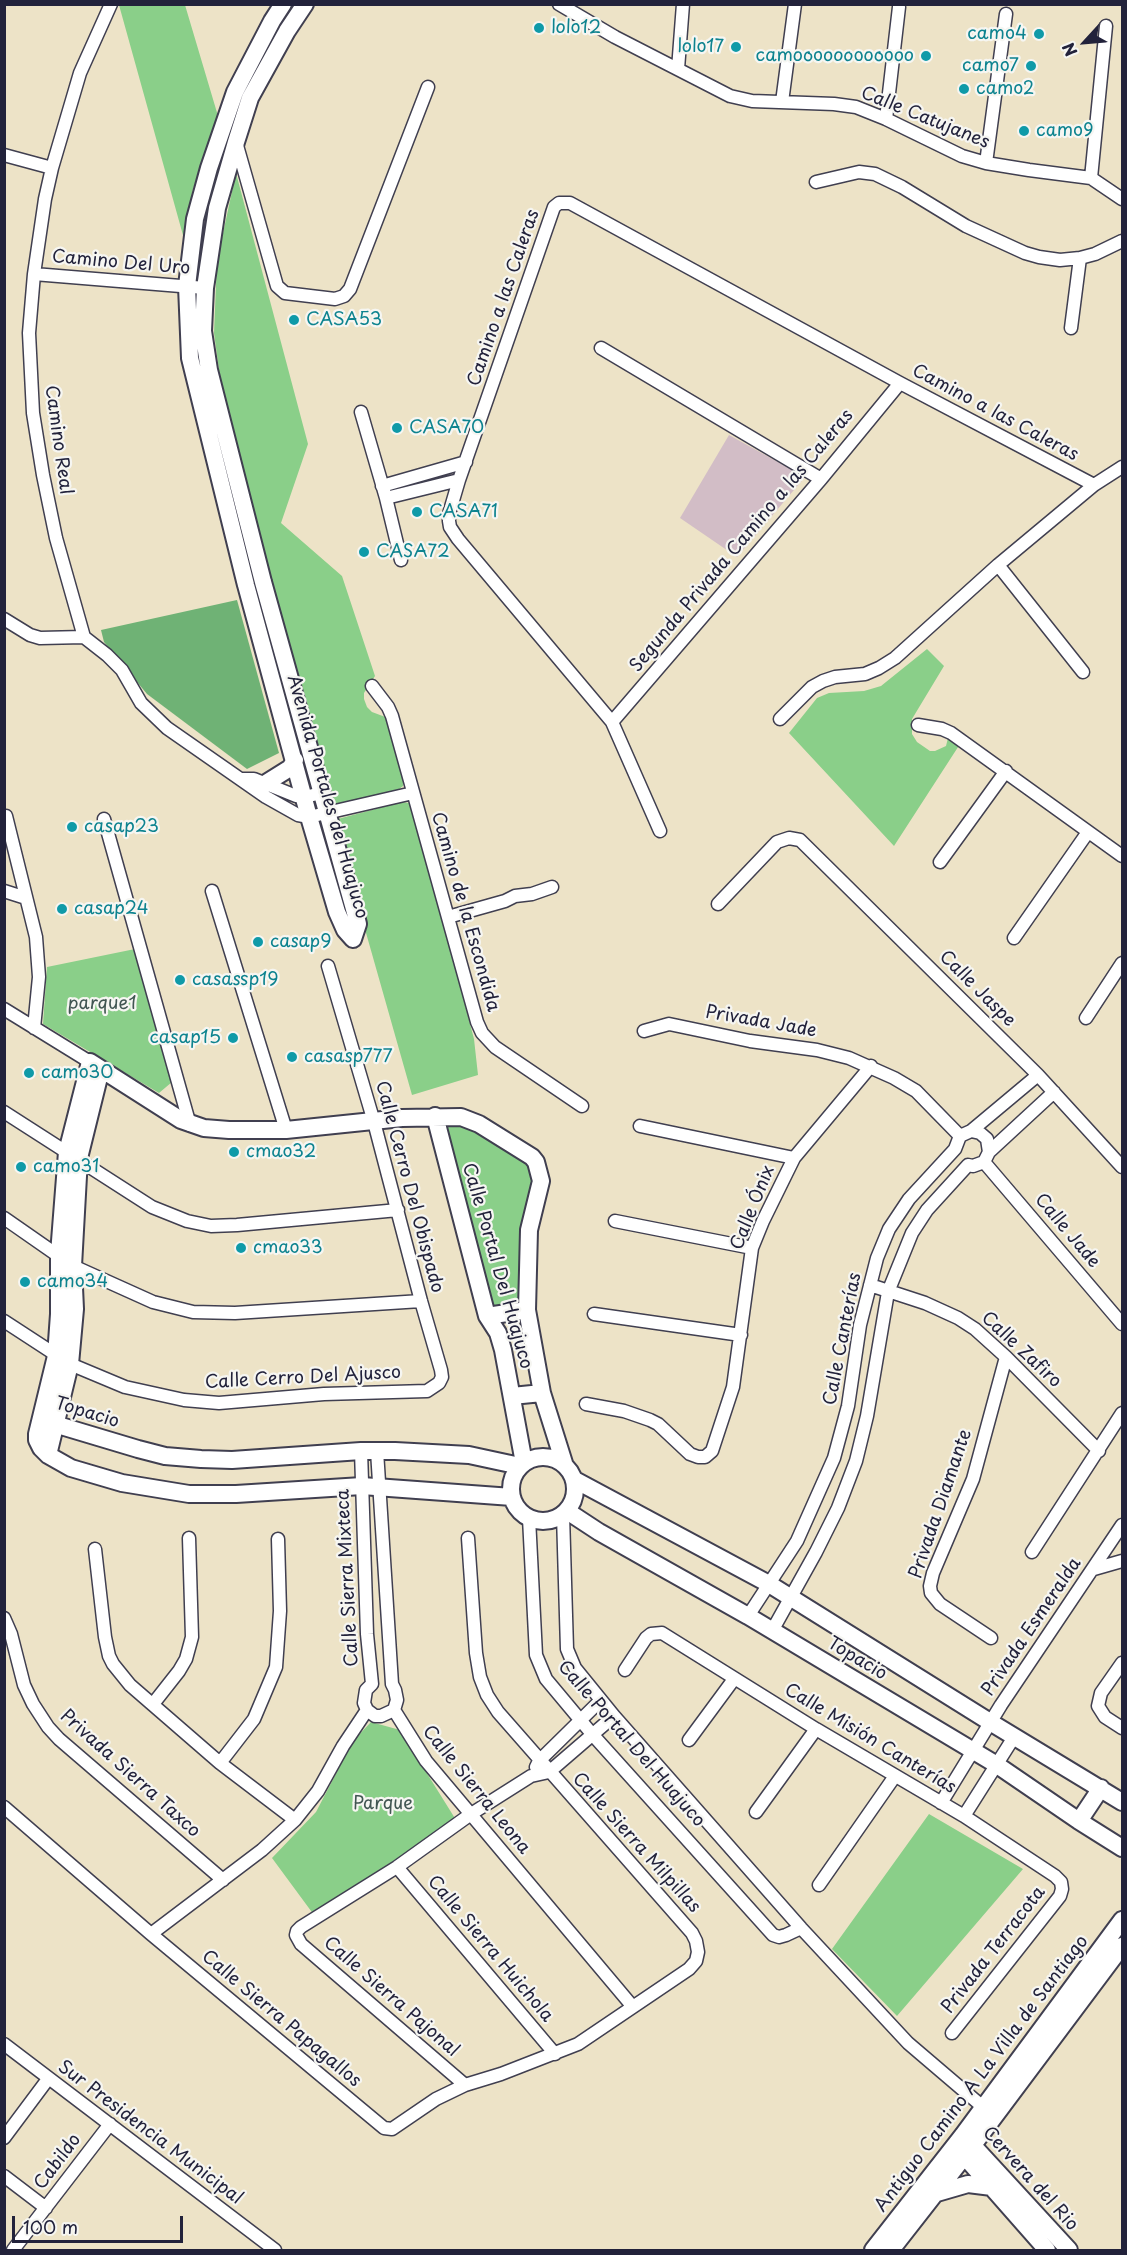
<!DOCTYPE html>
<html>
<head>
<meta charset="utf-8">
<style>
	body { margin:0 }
	#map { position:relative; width:1127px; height:2255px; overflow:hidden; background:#ede3c7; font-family:"Playpen Sans",sans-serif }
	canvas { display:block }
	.frame { position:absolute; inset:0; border:6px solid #22223b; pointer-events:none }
	.north { position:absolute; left:1055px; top:12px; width:60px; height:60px; -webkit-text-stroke:4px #f6f6f2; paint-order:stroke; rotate:244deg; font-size:16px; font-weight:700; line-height:24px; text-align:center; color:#22223b }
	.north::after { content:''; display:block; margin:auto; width:21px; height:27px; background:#22223b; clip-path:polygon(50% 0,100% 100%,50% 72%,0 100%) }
	.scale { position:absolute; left:12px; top:2216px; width:171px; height:27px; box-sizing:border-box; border:3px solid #22223b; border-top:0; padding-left:8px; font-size:18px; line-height:21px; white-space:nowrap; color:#22223b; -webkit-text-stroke:4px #f6f6f2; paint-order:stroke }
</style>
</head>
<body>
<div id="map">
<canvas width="1127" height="2255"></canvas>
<div class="frame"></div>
<div class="north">N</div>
<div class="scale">100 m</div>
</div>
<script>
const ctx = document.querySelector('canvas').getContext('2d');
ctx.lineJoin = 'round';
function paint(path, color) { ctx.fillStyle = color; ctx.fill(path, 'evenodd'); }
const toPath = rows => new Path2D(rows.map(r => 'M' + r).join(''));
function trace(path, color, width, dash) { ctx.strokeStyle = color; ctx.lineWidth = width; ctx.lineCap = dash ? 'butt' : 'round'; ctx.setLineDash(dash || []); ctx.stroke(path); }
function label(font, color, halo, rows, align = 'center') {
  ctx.font = font + ' "Playpen Sans",sans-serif'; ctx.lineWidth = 4.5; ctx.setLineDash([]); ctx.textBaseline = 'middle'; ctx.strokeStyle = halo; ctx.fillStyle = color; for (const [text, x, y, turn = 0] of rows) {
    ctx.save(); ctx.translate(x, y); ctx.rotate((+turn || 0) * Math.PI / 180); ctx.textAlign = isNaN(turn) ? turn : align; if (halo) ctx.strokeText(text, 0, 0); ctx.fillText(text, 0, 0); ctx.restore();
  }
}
const industrial = toPath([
	[729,435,805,477,737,557,680,518]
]);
const green = toPath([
	[119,5,185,5,218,116,192,192,186,246],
	[236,173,308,444,281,523,342,576,375,676,364,693,364,699,367,707,372,712,388,718,404,781,403,786,398,790,336,806,332,803,278,609,221,385,214,333,217,261],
	[927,649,944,666,912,719,912,734,917,742,930,751,935,751,946,746,948,738,960,744,894,846,789,733,817,698,829,693,864,691,881,686],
	[402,802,409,803,414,810,474,1039,478,1075,412,1095,334,820],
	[135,949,172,1082,159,1093,43,1024,47,967],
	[450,1125,467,1127,483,1132,528,1161,533,1175,523,1243,520,1298,516,1305,496,1309,492,1306,445,1128],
	[371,1722,400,1730,456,1820,314,1915,272,1858,316,1812,353,1741],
	[929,1814,1023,1869,897,2016,832,1949]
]);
const forest = toPath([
	[237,600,279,753,247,769,147,694,104,642,101,630]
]);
const minor = toPath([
	[559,4,615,37,730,96,752,101,834,104,856,107,886,119,962,156,986,163,1029,170,1091,178,1122,199],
	[678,69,683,4],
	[782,102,795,4],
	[886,119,899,7],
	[236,142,277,286,285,293,335,299,344,296,350,289,428,87],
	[4,155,52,168],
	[986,163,1006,14],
	[1091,178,1106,26],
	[816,182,859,172,875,174,902,187,966,226,1025,253,1039,257,1060,260,1080,258,1095,254,1122,241],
	[34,274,205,288],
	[1071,328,1080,258],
	[601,348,821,479],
	[361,412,386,498,401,560],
	[382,486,466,462],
	[386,498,459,480],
	[998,565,1083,672],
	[4,619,30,635,40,638,84,637,107,655,122,670,141,703,167,728,266,797,298,815,309,817,413,793],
	[84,637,56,538,43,475,33,413,29,333,34,274,45,199,52,168,80,73,111,4],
	[372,686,388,707,392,716,477,1022,482,1033,495,1047,582,1106],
	[780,719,812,687,823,681,835,677,865,674,879,668,895,658,998,565,1094,485,1122,467],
	[612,722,821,479,900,383],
	[918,725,942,729,951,733,1122,856],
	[242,779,254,779,296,796,305,797,321,793],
	[6,816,36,937,39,977,34,1028],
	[104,819,190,1125],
	[660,831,612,722,458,539,450,527,449,521,449,514,459,480,554,207,559,203,570,203,900,383,1094,485],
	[940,862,1006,771],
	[4,891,26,898],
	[212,891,286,1130],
	[718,904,777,842,789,838,800,840,1038,1075,1122,1167],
	[448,917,505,901,515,896,532,894,552,887],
	[1014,938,1088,832],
	[4,1009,90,1062],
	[1086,1018,1122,963],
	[644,1031,669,1024,750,1041,817,1050,849,1058,894,1078,916,1091,960,1136],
	[4,1112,152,1207,187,1221,211,1226,237,1225,398,1210],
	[640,1126,794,1158],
	[971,1131,980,1133,987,1139,989,1152],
	[984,1162,1122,1324],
	[4,1218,73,1266,153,1302,193,1312,235,1313,421,1301],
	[615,1221,752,1248],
	[870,1285,925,1303,958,1318,975,1329,1006,1357,1099,1451],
	[594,1314,741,1335],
	[4,1321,70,1364,125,1387,184,1400,219,1403,324,1394,427,1391,439,1383,442,1377,441,1370,421,1301,374,1122,328,966],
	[586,1404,624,1411,650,1420,658,1424,690,1454,698,1457,705,1457,712,1451,733,1387,752,1248,763,1221,794,1158,871,1066],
	[377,1451,392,1684,395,1690,397,1700,394,1710,426,1761,633,2007],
	[563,1515,567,1649,575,1668,614,1716,801,1928,908,2043,983,2107],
	[529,1518,536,1655,546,1679,592,1734,773,1935,779,1937,786,1935,801,1928],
	[95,1549,105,1637,109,1656,113,1664,130,1685,220,1763,295,1820],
	[1032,1552,1122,1413],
	[1094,1569,1122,1561],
	[748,1616,797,1541,834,1458,848,1406,860,1325,877,1258,889,1229,909,1199,955,1149,960,1136,971,1131,1038,1075],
	[4,1618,11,1634,24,1685,33,1704,48,1727,59,1739,223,1880],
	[772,1631,816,1552,838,1508,856,1461,867,1416,888,1292,912,1233,927,1210,968,1165,973,1166,984,1162,989,1152,1054,1092],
	[991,1638,940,1604,931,1593,930,1586,933,1573,973,1479,1006,1357],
	[1122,1663,1101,1693,1098,1706,1105,1717,1122,1728],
	[625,1670,646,1638,651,1634,662,1633,816,1729,964,1816,1055,1876,1061,1882,1062,1889,1060,1896,952,2033],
	[153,1704,179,1671,186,1659,192,1637,189,1538],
	[367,1710,375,1716,381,1716,394,1710],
	[689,1740,734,1679],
	[220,1763,254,1719,276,1667,280,1611,278,1539],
	[536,1767,539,1761,601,1700],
	[941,1803,1001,1705,1122,1525],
	[4,1807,151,1934,384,2128,392,2129,436,2099,465,2085,501,2074,578,2044,689,1969,696,1961,698,1952,696,1941,692,1933,498,1712,487,1695,480,1677,476,1653,468,1538],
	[756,1812,816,1729],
	[964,1816,1014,1737],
	[397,1867,555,2054],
	[819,1885,895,1776],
	[151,1934,262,1850,295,1820,318,1791,343,1746,367,1710,364,1703,366,1690,372,1684,367,1634,361,1451],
	[4,2044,275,2250],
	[465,2085,301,1944,296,1935,297,1931,301,1927,397,1867,471,1814,531,1776,549,1772,614,1716],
	[4,2138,48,2079],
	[4,2176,46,2208],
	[13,2250,110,2124]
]);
const tertiary = toPath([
	[283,4,272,21,235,92,209,168,195,219,187,286,190,358,246,585,309,817,337,912,345,930,353,939,358,924,356,916,263,582,209,370,203,331,205,288,217,208,236,142,250,98,287,31,305,4],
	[266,783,290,768,295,760],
	[435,1116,487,1316,498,1333,503,1350,524,1463],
	[487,1316,527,1310],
	[512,1396,542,1393],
	[41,1420,138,1449,165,1456,201,1459,232,1460,361,1451,395,1451,469,1455,520,1466],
	[48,1455,70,1364,75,1309,73,1266,79,1158,101,1069],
	'511 1489a32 32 0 1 1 64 0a32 32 0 1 1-64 0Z',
	[575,1480,769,1584,990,1722,1122,1802],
	[512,1497,362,1486,236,1494,189,1494,122,1483,71,1468,48,1455,41,1448,37,1440,37,1434,56,1356,59,1314,59,1254,67,1152,90,1062,181,1120,204,1128,229,1130,286,1130,402,1118,461,1117,479,1124,532,1157,536,1162,541,1181,529,1230,527,1310,542,1393,564,1463],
	[567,1511,599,1532,748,1616,997,1765,1079,1821,1122,1848],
	[1079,1821,1101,1788],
	[966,2138,1069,2250],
	[959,2150,1047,2250],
	[937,2193,968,2184,992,2187],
	[873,2250,963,2135,1122,1920],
	[891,2250,973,2145,1122,1946]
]);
const markers = [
	[539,28,6,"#0f9aa8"],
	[1039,34,6,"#0f9aa8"],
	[736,47,6,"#0f9aa8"],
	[926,56,6,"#0f9aa8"],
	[1031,66,6,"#0f9aa8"],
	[964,89,6,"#0f9aa8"],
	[1024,131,6,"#0f9aa8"],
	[294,320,6,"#0f9aa8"],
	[397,428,6,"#0f9aa8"],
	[417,512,6,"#0f9aa8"],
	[364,552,6,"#0f9aa8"],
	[72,827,6,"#0f9aa8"],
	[62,909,6,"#0f9aa8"],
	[258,942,6,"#0f9aa8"],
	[180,980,6,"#0f9aa8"],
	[233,1038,6,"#0f9aa8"],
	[292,1057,6,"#0f9aa8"],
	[29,1073,6,"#0f9aa8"],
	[234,1152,6,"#0f9aa8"],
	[21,1167,6,"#0f9aa8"],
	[241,1248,6,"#0f9aa8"],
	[25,1282,6,"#0f9aa8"]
];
const cultureNames = [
	["lolo12",551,28],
	["camo4",1027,34,"right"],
	["lolo17",724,47,"right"],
	["camoooooooooooo",914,56,"right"],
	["camo7",1019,66,"right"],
	["camo2",976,89],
	["camo9",1036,131],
	["CASA53",306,320],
	["CASA70",409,428],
	["CASA71",429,512],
	["CASA72",376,552],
	["casap23",84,827],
	["casap24",74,909],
	["casap9",270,942],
	["casassp19",192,980],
	["casap15",221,1038,"right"],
	["casasp777",304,1057],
	["camo30",41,1073],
	["cmao32",246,1152],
	["camo31",33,1167],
	["cmao33",253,1248],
	["camo34",37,1282]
];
const streetNames = [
	["Calle Catujanes",925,118,22],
	["Camino Del Uro",121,263,5],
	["Camino a las Caleras",504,298,-71],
	["Camino a las Caleras",995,413,28],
	["Camino Real",58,440,82],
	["Segunda Privada Camino a las Caleras",742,541,-50],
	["Avenida Portales del Huajuco",327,797,74],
	["Camino de la Escondida",465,912,74],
	["Calle Jaspe",977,989,45],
	["Privada Jade",761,1022,10],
	["Calle Cerro Del Obispado",409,1187,75],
	["Calle Ónix",753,1208,-68],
	["Calle Jade",1067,1231,50],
	["Calle Portal Del Huajuco",497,1266,74],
	["Calle Canterías",843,1339,-79],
	["Calle Zafiro",1021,1350,43],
	["Calle Cerro Del Ajusco",303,1378,-3],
	["Topacio",87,1413,17],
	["Privada Diamante",941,1504,-71],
	["Calle Sierra Mixteca",348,1578,-93],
	["Privada Esmeralda",1032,1627,-56],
	["Topacio",857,1659,31],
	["Calle Misión Canterías",870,1739,31],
	["Calle Portal Del Huajuco",631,1744,49],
	["Privada Sierra Taxco",130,1774,42],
	["Calle Sierra Leona",476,1790,51],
	["Calle Sierra Milpillas",636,1843,48],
	["Calle Sierra Huichola",490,1949,50],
	["Privada Terracota",994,1950,-52],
	["Calle Sierra Pajonal",391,1997,41],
	["Calle Sierra Papagallos",281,2019,40],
	["Antiguo Camino A La Villa de Santiago",982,2074,-53],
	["Sur Presidencia Municipal",150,2133,37],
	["Cabildo",58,2162,-53],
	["Cervera del Rio",1030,2179,48]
];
const parkNames = [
	["parque1",102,1004],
	["Parque",383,1804]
];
paint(industrial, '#d2bdc6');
paint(green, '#8acf89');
paint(forest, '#6fb275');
trace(minor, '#403f50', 15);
trace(tertiary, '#403f50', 20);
trace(minor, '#fff', 12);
trace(tertiary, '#fff', 16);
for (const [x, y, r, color] of markers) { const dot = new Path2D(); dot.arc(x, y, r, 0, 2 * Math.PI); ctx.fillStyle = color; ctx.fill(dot); trace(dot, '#f6f6f2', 2); }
label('18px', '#0d838f', '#f6f6f2', cultureNames, 'left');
label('18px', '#22223b', '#f6f6f2', streetNames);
label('18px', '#415652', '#f6f6f2', parkNames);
</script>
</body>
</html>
